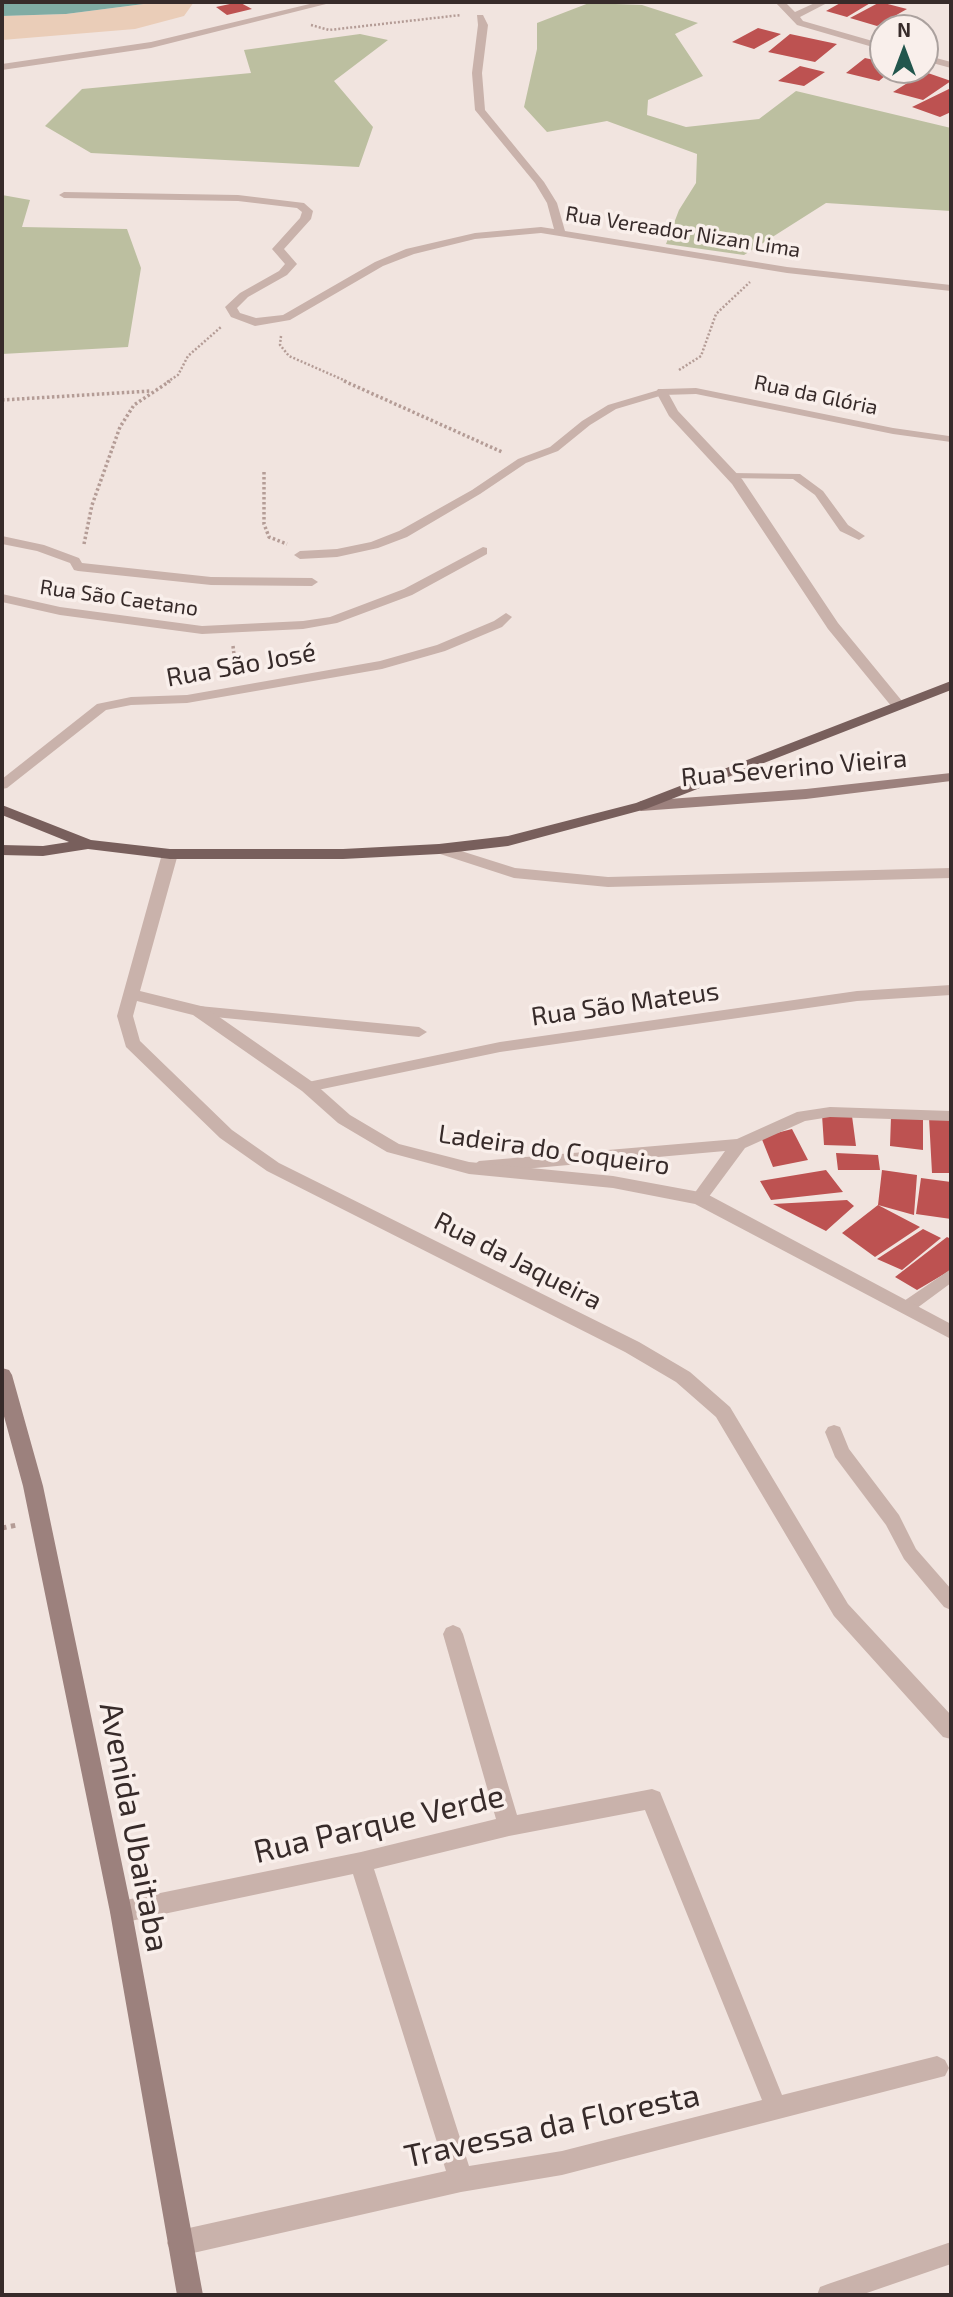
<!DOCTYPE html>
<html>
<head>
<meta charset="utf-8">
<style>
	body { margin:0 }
	#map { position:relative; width:953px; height:2297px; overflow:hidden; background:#f1e4df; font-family:"Exo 2",sans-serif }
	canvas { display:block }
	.frame { position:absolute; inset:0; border:4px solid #372b2a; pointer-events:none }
	.north { position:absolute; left:869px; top:14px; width:70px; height:70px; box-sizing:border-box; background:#f9efeb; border:2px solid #aba19e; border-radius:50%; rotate:0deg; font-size:19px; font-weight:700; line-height:28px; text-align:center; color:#372b2a }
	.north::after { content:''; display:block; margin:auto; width:24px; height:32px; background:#22564d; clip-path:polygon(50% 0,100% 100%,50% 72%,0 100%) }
</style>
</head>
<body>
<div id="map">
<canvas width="953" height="2297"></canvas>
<div class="frame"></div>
<div class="north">N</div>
</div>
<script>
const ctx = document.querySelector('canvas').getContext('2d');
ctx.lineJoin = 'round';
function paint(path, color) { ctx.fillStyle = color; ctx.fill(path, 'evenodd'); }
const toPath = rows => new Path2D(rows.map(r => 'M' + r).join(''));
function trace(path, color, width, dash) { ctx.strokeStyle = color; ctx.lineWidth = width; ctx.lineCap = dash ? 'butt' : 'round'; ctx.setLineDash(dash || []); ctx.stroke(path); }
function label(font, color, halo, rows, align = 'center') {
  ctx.font = font + ' "Exo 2",sans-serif'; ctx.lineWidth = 7; ctx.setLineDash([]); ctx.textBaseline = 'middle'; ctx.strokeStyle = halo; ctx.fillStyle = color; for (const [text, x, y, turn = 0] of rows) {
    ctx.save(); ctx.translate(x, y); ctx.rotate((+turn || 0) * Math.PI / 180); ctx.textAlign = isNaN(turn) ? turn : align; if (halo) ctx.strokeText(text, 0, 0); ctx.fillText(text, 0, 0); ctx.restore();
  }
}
const green = toPath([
	[589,3,642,5,698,23,675,34,703,76,648,100,647,115,686,127,759,119,796,91,951,128,951,211,826,203,744,255,666,244,679,210,696,183,697,154,607,121,547,132,524,107,537,49,537,23],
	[360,34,388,40,334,81,373,127,359,167,91,153,45,126,82,89,251,73,244,50],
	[2,195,30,200,22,227,127,229,141,268,128,347,2,354]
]);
const sand = toPath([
	[159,2,194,2,184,16,135,29,2,40,2,16,66,14]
]);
const water = toPath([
	[2,2,159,2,66,14,2,16]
]);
const building = toPath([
	[239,2,252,9,227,15,216,7],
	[842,2,872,2,847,17,826,11],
	[880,2,907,9,877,26,850,18],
	[758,28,781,34,754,49,732,42],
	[790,34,837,44,815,62,768,52],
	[865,58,883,62,883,70,892,70,879,81,846,73],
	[800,66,825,72,804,86,778,81],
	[925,72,951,81,923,100,893,92],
	[951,88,951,112,940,117,912,107],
	[822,1115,852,1116,856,1146,824,1145],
	[891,1117,923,1118,923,1150,890,1146],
	[929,1118,951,1119,951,1173,932,1173],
	[792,1129,808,1160,773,1167,761,1137],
	[836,1153,878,1155,880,1170,838,1170],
	[826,1170,843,1192,771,1200,760,1181],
	[882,1170,917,1175,914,1215,878,1205],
	[921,1178,951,1182,951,1219,916,1214],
	[847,1200,854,1206,826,1231,773,1204],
	[878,1205,920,1227,875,1257,842,1233],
	[923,1229,941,1238,902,1270,877,1259],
	[947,1237,951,1239,951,1270,917,1290,895,1277]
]);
const pathFar2 = toPath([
	[311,25,329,30,461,15],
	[281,336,280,345,289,356,348,382],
	[679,370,701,356,716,314,750,282],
	[167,382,178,375,188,356,221,327]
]);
const pathFar1 = toPath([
	[344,381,502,452],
	[2,400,151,391],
	[264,472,264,524,269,537,287,544],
	[84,544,92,505,120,427,134,405,170,381],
	[233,646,236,672]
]);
const path = toPath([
	[2,1528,17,1525]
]);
const lane = toPath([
	[696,388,893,428,949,436,951,442,893,434,696,394,663,395,616,409,590,425,558,451,526,463,480,494,407,537,378,548,337,557,300,559,294,555,300,551,337,549,371,542,399,531,472,490,518,459,550,447,582,421,608,405,662,389,696,388],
	[732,473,800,474,823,491,848,525,865,536,859,540,840,531,815,495,793,479,728,478,728,474,732,473],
	[2,536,44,545,79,558,82,563,211,577,312,578,318,582,312,586,211,585,78,571,74,570,70,563,37,551,2,544,2,536],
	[483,547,487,548,487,554,412,595,337,623,303,629,202,634,60,615,2,602,2,594,60,607,202,626,303,621,330,617,404,589,483,547],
	[506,613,512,617,502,627,445,651,382,669,187,703,131,705,106,710,7,788,2,789,2,779,97,704,131,697,187,695,380,661,437,645,494,621,506,613],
	[951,985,951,995,857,1001,500,1052,308,1092,300,1087,308,1082,500,1042,857,991,951,985],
	[199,1006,419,1027,427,1032,419,1037,194,1015,192,1011,199,1006],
	[830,1107,951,1111,951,1121,830,1117,805,1121,745,1148,705,1202,699,1204,691,1198,725,1151,479,1173,471,1167,479,1161,737,1139,797,1112,830,1107],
	[951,1269,951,1283,913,1311,901,1311,899,1307,901,1303,951,1269],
	[834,1425,840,1427,849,1449,899,1515,916,1549,951,1589,951,1610,944,1607,904,1559,886,1525,835,1457,825,1432,828,1427,834,1425],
	[951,2242,951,2264,861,2295,817,2295,820,2287,828,2284,951,2242]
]);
const street = toPath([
	[318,2,334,2,151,48,2,70,2,64,151,42,318,2],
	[775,2,785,2,795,12,817,2,829,2,800,17,803,21,883,44,883,50,797,25,775,2],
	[477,15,483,15,488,25,482,73,485,110,544,182,557,203,565,231,787,267,951,285,951,291,787,273,541,233,475,239,414,254,383,266,290,320,255,326,231,317,225,307,240,293,279,271,285,264,272,249,300,218,302,212,297,208,238,201,64,198,59,195,64,192,238,195,304,203,313,211,311,219,284,249,297,264,287,275,248,297,237,308,240,313,256,318,283,315,375,262,406,249,475,233,541,227,554,229,547,203,535,183,475,110,472,73,478,25,477,15],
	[925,55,951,62,951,68,925,61,925,55],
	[658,389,666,389,678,411,742,479,838,623,902,701,902,707,892,707,828,629,732,484,669,416,656,392,658,389],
	[439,844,515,868,608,877,951,868,951,878,608,887,514,878,434,852,431,849,434,846,439,844],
	[170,849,178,854,140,991,205,1007,314,1083,350,1115,399,1144,469,1162,613,1176,705,1193,951,1324,951,1339,695,1204,613,1188,469,1174,387,1152,338,1123,302,1091,193,1015,137,1001,133,1016,140,1041,232,1130,279,1163,639,1342,690,1372,730,1407,848,1604,951,1715,951,1739,943,1737,834,1616,716,1417,676,1382,625,1352,267,1171,220,1138,126,1047,117,1016,162,854,170,849],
	[453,1625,460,1628,463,1634,517,1815,652,1789,660,1792,782,2095,937,2056,945,2060,949,2068,945,2076,562,2175,461,2192,180,2256,171,2252,167,2243,171,2234,180,2230,446,2171,353,1874,121,1923,113,1919,110,1912,113,1905,121,1901,361,1852,496,1819,443,1634,446,1628,453,1625],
	[645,1810,762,2100,562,2151,469,2166,374,1869,509,1836,645,1810]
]);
const secondary = toPath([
	[951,773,951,781,806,799,641,811,633,806,641,801,806,789,951,773],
	[2,1368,9,1370,12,1375,43,1486,132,1912,203,2295,177,2295,110,1912,23,1486,2,1409,2,1368]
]);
const primary = toPath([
	[951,681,951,690,646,809,508,846,439,854,343,859,170,859,88,849,43,856,2,855,2,845,43,846,69,842,2,815,2,805,91,840,170,849,343,849,439,844,508,836,636,803,951,681]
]);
const farStreetnames = [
	["Rua Vereador Nizan Lima",683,232,9],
	["Rua da Glória",816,395,12],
	["Rua São Caetano",119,598,8]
];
const streetNames = [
	["Rua São José",241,665,-10],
	["Rua Severino Vieira",794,768,-5],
	["Rua São Mateus",625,1004,-8],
	["Ladeira do Coqueiro",554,1150,8],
	["Rua da Jaqueira",518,1261,27]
];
const nearStreetnames = [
	["Rua Parque Verde",379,1824,-13],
	["Avenida Ubaitaba",134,1827,79],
	["Travessa da Floresta",552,2126,-12]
];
paint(green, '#bcbfa0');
paint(sand, '#eacdb8');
paint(water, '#80aca4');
paint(building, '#bd5251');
trace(pathFar2, '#b49c96', 2.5, [2, 2]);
trace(pathFar1, '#b49c96', 3.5, [2.5, 2.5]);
trace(path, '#b49c96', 5, [4.5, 4.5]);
paint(lane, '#c9b2ab');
paint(street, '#c9b2ab');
paint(secondary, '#9c817d');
paint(primary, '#785f5c');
label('21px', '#372b2a', '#f9efeb', farStreetnames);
label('26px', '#372b2a', '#f9efeb', streetNames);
label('32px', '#372b2a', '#f9efeb', nearStreetnames);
</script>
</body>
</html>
